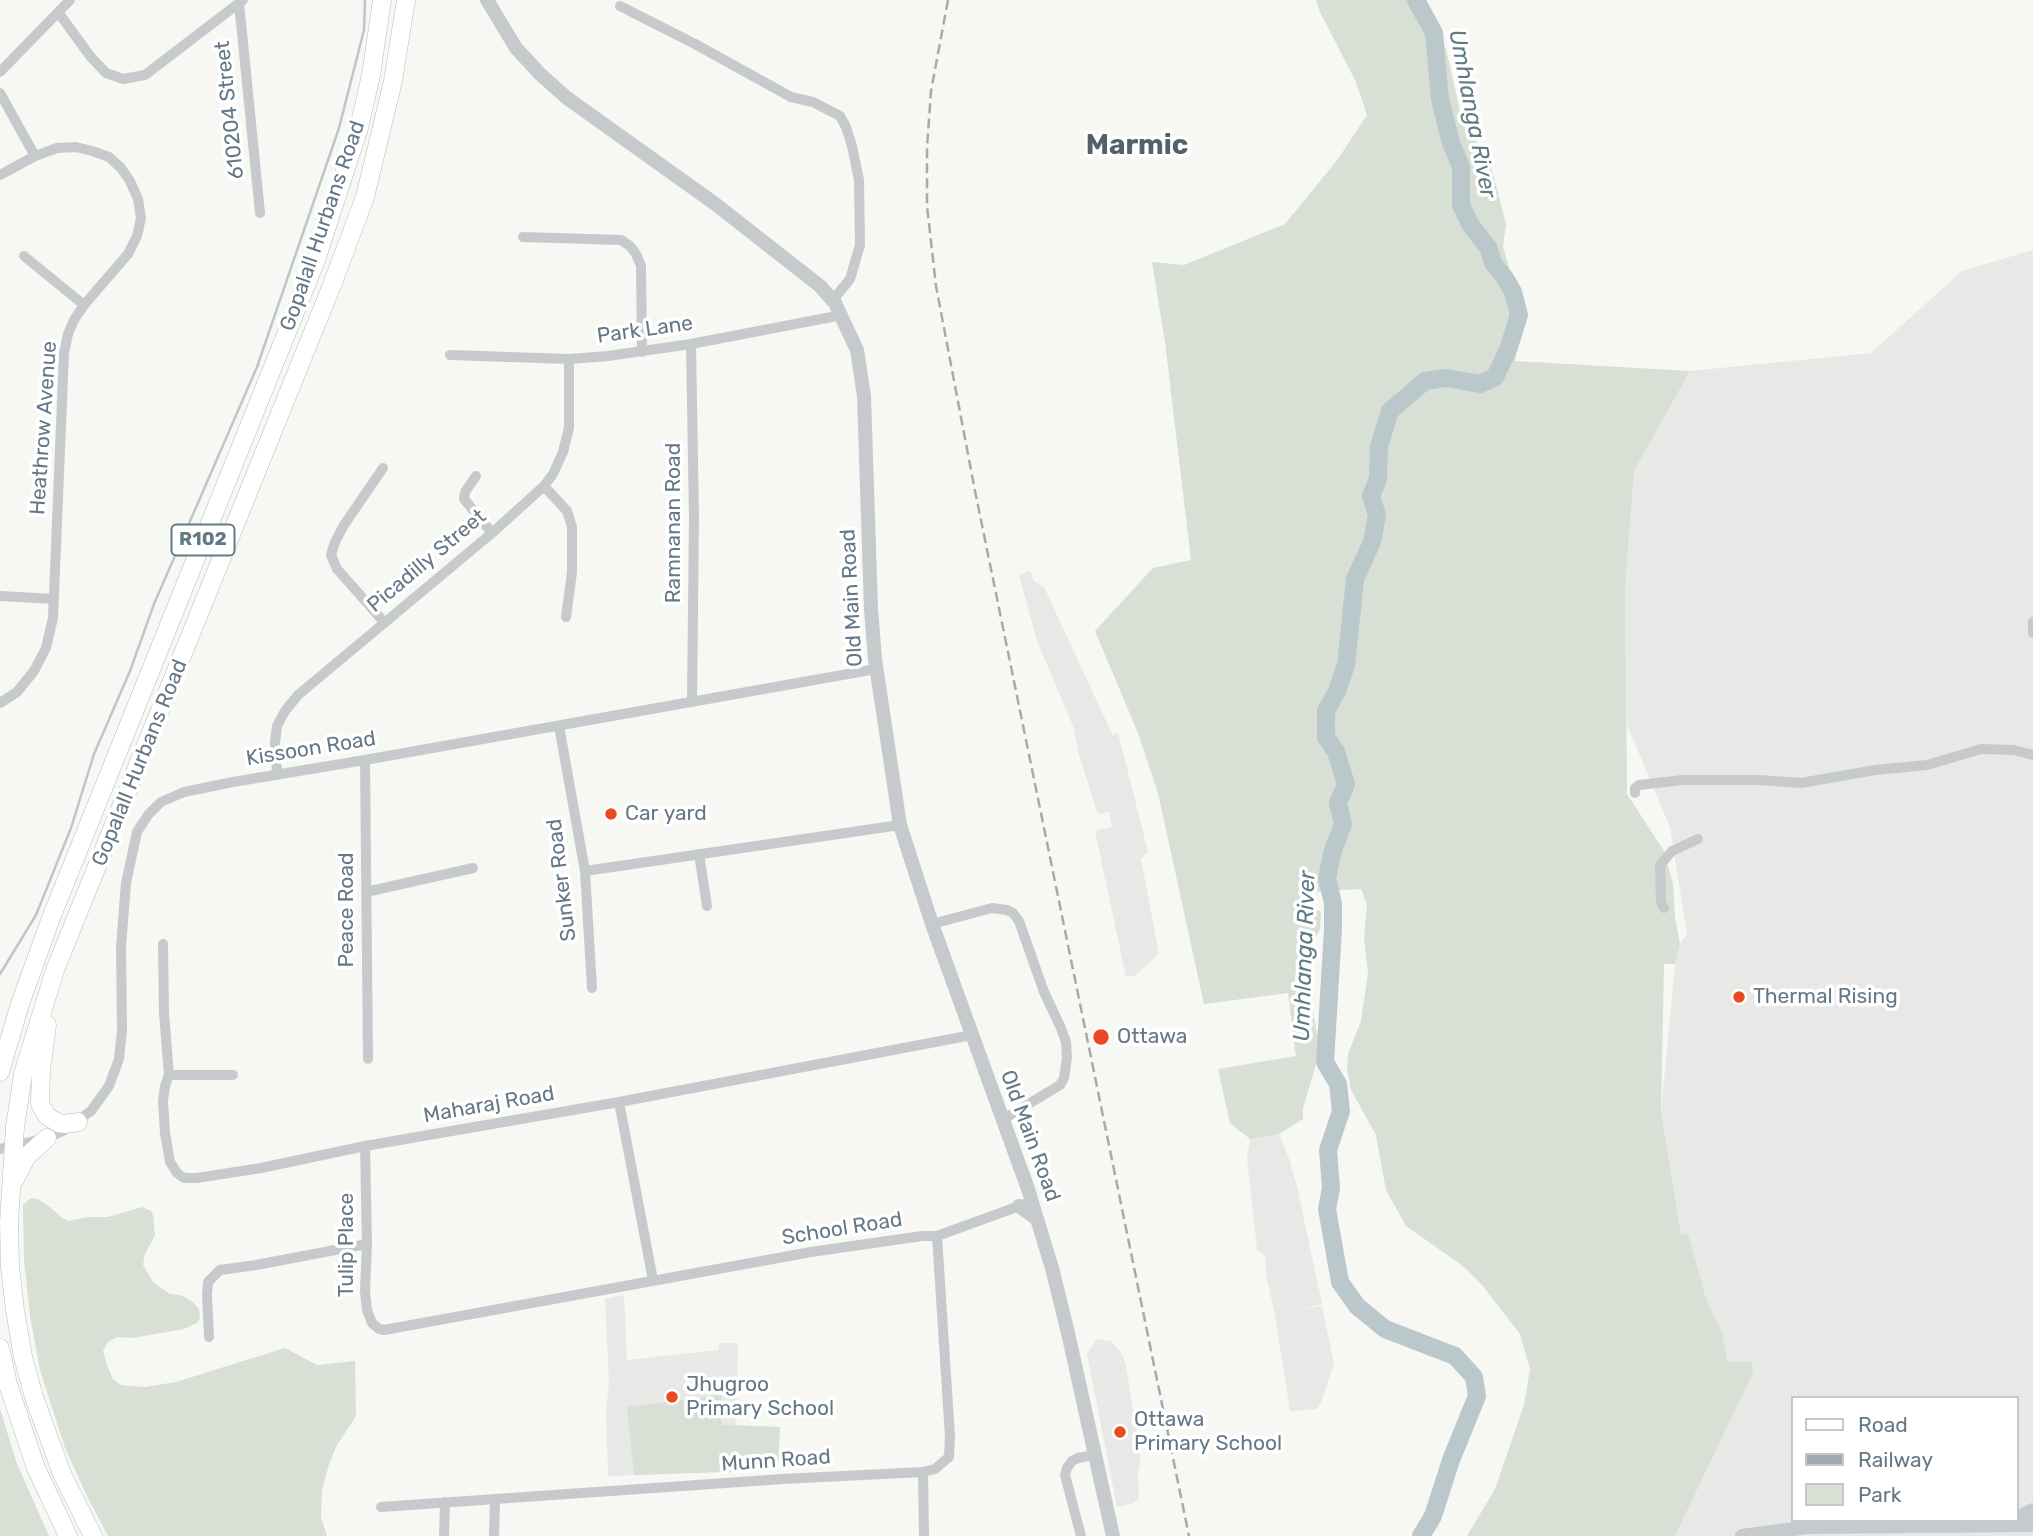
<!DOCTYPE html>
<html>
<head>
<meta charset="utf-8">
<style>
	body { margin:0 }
	#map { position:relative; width:2033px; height:1536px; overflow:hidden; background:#f7f7f3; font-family:Rubik,sans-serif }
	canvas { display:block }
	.legend { position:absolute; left:1791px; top:1396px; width:228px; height:126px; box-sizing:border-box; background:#fff; border:2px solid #c1c9cf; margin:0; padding:9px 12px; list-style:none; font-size:21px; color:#657886 }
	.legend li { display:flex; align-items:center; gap:14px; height:35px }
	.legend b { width:35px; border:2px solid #c1c9cf }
</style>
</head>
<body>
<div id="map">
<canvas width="2033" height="1536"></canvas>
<ul class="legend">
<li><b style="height:9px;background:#fff"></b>Road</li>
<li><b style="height:9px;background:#a4abb0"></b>Railway</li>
<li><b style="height:19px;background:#d8dfd4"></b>Park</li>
</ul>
</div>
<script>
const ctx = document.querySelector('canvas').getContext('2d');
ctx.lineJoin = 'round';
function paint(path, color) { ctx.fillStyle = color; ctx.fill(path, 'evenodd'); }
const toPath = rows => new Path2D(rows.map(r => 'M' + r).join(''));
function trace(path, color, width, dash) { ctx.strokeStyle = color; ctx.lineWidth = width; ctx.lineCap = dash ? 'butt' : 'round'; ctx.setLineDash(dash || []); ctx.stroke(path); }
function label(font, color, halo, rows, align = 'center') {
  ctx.font = font + ' Rubik,sans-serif'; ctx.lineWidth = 7; ctx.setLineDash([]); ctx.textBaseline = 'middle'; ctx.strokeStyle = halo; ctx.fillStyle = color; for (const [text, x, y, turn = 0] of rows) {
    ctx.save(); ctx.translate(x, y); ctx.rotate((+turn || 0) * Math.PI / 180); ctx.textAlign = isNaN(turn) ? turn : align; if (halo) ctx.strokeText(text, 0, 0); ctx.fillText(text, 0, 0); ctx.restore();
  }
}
const built = toPath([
	[2033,250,2033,1536,1675,1536,1753,1373,1752,1362,1728,1362,1722,1332,1707,1302,1688,1235,1681,1236,1661,1111,1675,964,1680,944,1687,934,1670,827,1627,725,1625,590,1634,471,1690,371,1871,353,1962,271],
	[1793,1398,2017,1398,2017,1520,1793,1520],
	[1030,571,1034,581,1044,587,1113,736,1118,733,1128,772,1148,852,1141,859,1159,954,1136,975,1126,977,1095,831,1112,827,1109,812,1098,814,1079,755,1073,726,1037,641,1019,575],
	[1279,1134,1290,1161,1298,1191,1322,1304,1299,1310,1322,1306,1334,1364,1321,1403,1317,1409,1290,1411,1275,1315,1266,1274,1265,1255,1257,1250,1247,1158,1250,1139],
	[624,1295,627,1360,718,1350,719,1343,738,1343,736,1425,780,1427,778,1470,608,1476,606,1412,609,1382,605,1299],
	[1097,1339,1111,1341,1122,1354,1126,1366,1140,1452,1140,1464,1138,1473,1139,1498,1132,1504,1117,1507,1087,1354]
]);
const green = toPath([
	[1316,0,1424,0,1446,49,1462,120,1490,162,1506,224,1503,247,1520,303,1520,326,1515,361,1690,371,1634,471,1625,590,1627,794,1664,851,1673,884,1675,918,1680,944,1675,964,1664,964,1661,1111,1681,1235,1688,1234,1707,1302,1722,1332,1728,1362,1752,1362,1753,1373,1675,1536,1467,1536,1495,1489,1524,1405,1530,1369,1520,1334,1482,1285,1463,1266,1406,1226,1386,1190,1376,1135,1351,1090,1347,1068,1348,1054,1361,1021,1368,973,1364,938,1367,905,1361,889,1308,892,1307,904,1300,905,1320,911,1321,915,1320,929,1311,947,1307,964,1313,986,1312,1008,1319,1044,1317,1061,1303,1108,1303,1119,1279,1134,1250,1139,1230,1123,1218,1069,1296,1056,1288,993,1204,1004,1158,793,1138,733,1095,631,1153,568,1191,560,1165,342,1152,262,1184,265,1285,224,1338,159,1367,115,1356,82,1320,12],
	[31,1198,38,1199,50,1207,61,1217,69,1221,88,1217,108,1217,142,1207,151,1211,153,1215,155,1235,145,1254,143,1265,153,1282,170,1294,180,1295,193,1302,199,1309,200,1319,197,1323,184,1329,132,1338,117,1337,108,1342,103,1351,107,1365,113,1379,121,1385,145,1387,176,1382,285,1348,317,1365,355,1361,356,1416,337,1445,329,1464,322,1490,321,1517,327,1536,108,1536,88,1498,65,1448,40,1370,30,1316,24,1260,23,1205],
	[721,1395,722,1425,780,1427,778,1470,634,1475,627,1407],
	[0,1409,17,1464,49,1536,0,1536]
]);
const stream = toPath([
	[0,974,36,915,71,828,94,754,130,671,154,604,257,367,339,128,364,30,365,0]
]);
const river = toPath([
	[1416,0,1434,33,1440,99,1451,143,1461,167,1461,205,1470,224,1489,249,1493,263,1505,278,1513,292,1519,315,1508,350,1495,377,1480,384,1446,378,1425,381,1390,411,1379,446,1378,479,1371,496,1377,515,1372,542,1355,579,1346,665,1337,691,1326,711,1326,737,1336,752,1346,784,1338,803,1343,824,1332,853,1327,879,1333,903,1333,929,1325,1062,1338,1084,1341,1111,1328,1150,1331,1188,1327,1209,1340,1282,1357,1306,1385,1329,1455,1356,1474,1377,1477,1396,1451,1460,1433,1516,1421,1536]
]);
const minor = toPath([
	[239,3,260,213],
	[620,6,695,44,791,97,813,102,840,116,846,127,852,146,859,180,860,245,850,279,833,300],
	[58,12,90,56,106,73,123,79,145,75,243,0],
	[0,72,70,0],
	[0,93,35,156],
	[0,175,35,156,57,148,76,147,92,151,109,157,121,168,130,181,138,199,141,218,137,236,128,254,84,305,74,320,68,334,64,353,53,618,46,648,34,671,17,692,0,703],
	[523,237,621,240,630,246,636,254,641,266,642,352],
	[24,256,84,305],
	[691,344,694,518,692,702],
	[450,355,569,359,608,356,691,344,842,315],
	[383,468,344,525,335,542,331,555,337,569,384,622],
	[476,476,465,492,464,499,492,533],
	[544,486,567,511,572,527,572,572,566,617],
	[0,596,54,599],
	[2033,622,2033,633],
	[559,726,585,871,592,988],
	[365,760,368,1059],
	[277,775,275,742,277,726,285,711,298,695,492,533,544,486,553,474,563,452,569,428,569,359],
	[1635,793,1635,788,1639,785,1683,780,1759,780,1801,783,1875,770,1927,765,1981,749,2014,750,2033,755],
	[699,854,707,906],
	[585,871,900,825],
	[366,892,473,868],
	[1664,908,1661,902,1660,865,1672,851,1698,839],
	[932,924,992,908,1007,910,1013,913,1019,921,1044,992,1061,1028,1066,1042,1067,1057,1064,1078,1060,1085,1002,1120],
	[163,944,164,1013,169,1075],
	[233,1075,169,1075,165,1086,163,1101,165,1133,170,1162,177,1173,184,1178,197,1178,261,1168,365,1146,619,1102,972,1035],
	[619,1102,653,1280],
	[365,1146,367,1244,365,1291,367,1310,372,1323,379,1329,384,1330,811,1252,922,1236,937,1236,1025,1204],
	[0,1149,47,1138,63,1131,91,1111,109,1086,119,1059,122,1030,121,947,126,883,137,832,148,815,161,802,184,792,233,782,365,760,876,669],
	[209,1337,207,1295,208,1282,220,1270,256,1265,367,1244],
	[923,1472,924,1536],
	[381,1507,783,1479,923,1472,935,1469,949,1457,950,1437,937,1236],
	[444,1536,445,1502],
	[494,1536,495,1499],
	[1081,1536,1065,1475,1067,1468,1072,1461,1078,1458,1094,1455]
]);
const tertiary = toPath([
	[487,0,516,48,540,74,567,98,714,203,820,286,835,303,857,350,864,396,871,609,875,659,900,825,932,924,1028,1189,1037,1219,1052,1268,1068,1333,1113,1536],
	[1019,1206,1037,1219],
	[2017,1518,2033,1510],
	[1742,1536,1808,1527,2033,1525]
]);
const primary = toPath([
	[47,1025,41,1070,40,1104,47,1116,58,1123,65,1124,78,1122],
	[0,1072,20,1004,51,918,316,260,359,128,371,75,382,0],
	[15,1179,27,1156,47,1138],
	[0,1348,8,1384,36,1468,68,1536],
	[93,1536,62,1474,34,1397,23,1357,15,1310,10,1267,9,1222,15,1127,23,1074,55,970,332,285,365,197,393,81,406,0]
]);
const rail = toPath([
	[948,0,931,91,927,147,927,206,936,286,975,491,1189,1536]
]);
const markers = [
	[611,814,7,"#ea4921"],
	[1739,997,7,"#ea4921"],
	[1101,1037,9,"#ea4921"],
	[672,1397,7,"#ea4921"],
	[1120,1432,7,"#ea4921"]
];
const shields = [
	[203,540,63]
];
const shieldNames = [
	["R102",203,540]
];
const streetNames = [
	["610204 Street",230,110,-96],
	["Gopalall Hurbans Road",323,226,-71],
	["Park Lane",645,330,-8],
	["Heathrow Avenue",44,428,-86],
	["Ramnanan Road",674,523,-90],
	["Picadilly Street",427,561,-40],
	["Old Main Road",852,598,-93],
	["Kissoon Road",311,749,-9],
	["Gopalall Hurbans Road",140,763,-68],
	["Sunker Road",562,880,-97],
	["Peace Road",347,910,-90],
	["Maharaj Road",489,1105,-10],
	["Old Main Road",1030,1136,70],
	["School Road",842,1229,-9],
	["Tulip Place",347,1245,-90],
	["Munn Road",776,1461,-4]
];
const poiNames = [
	["Car yard",625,814],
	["Thermal Rising",1753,997],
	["Ottawa",1117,1037],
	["Jhugroo",686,1385],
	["Primary School",686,1409],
	["Ottawa",1134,1420],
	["Primary School",1134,1444]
];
const waterNames = [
	["Umhlanga River",1472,114,79],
	["Umhlanga River",1305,956,-88]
];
const districtNames = [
	["Marmic",1137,146]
];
paint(built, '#e8e9e7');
paint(green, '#d8dfd4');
trace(stream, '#bbc8cb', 2.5);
trace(river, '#bbc8cb', 18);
trace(primary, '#b7bcbf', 19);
trace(minor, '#c7cacd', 10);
trace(tertiary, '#c7cacd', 14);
trace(primary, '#fff', 18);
trace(rail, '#a4abb0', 2.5, [10, 5]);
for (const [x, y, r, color] of markers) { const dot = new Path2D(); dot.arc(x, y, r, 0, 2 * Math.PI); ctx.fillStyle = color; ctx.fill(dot); trace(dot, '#fff', 2.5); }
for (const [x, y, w] of shields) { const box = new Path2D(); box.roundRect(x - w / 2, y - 15.5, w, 31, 5); ctx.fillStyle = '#fff'; ctx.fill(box); trace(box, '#657886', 2); }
label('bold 19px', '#657886', null, shieldNames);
label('21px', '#657886', '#fff', streetNames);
label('21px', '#657886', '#fff', poiNames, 'left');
label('italic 23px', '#607a82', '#fff', waterNames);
label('bold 28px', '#53616b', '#fff', districtNames);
</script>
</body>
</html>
